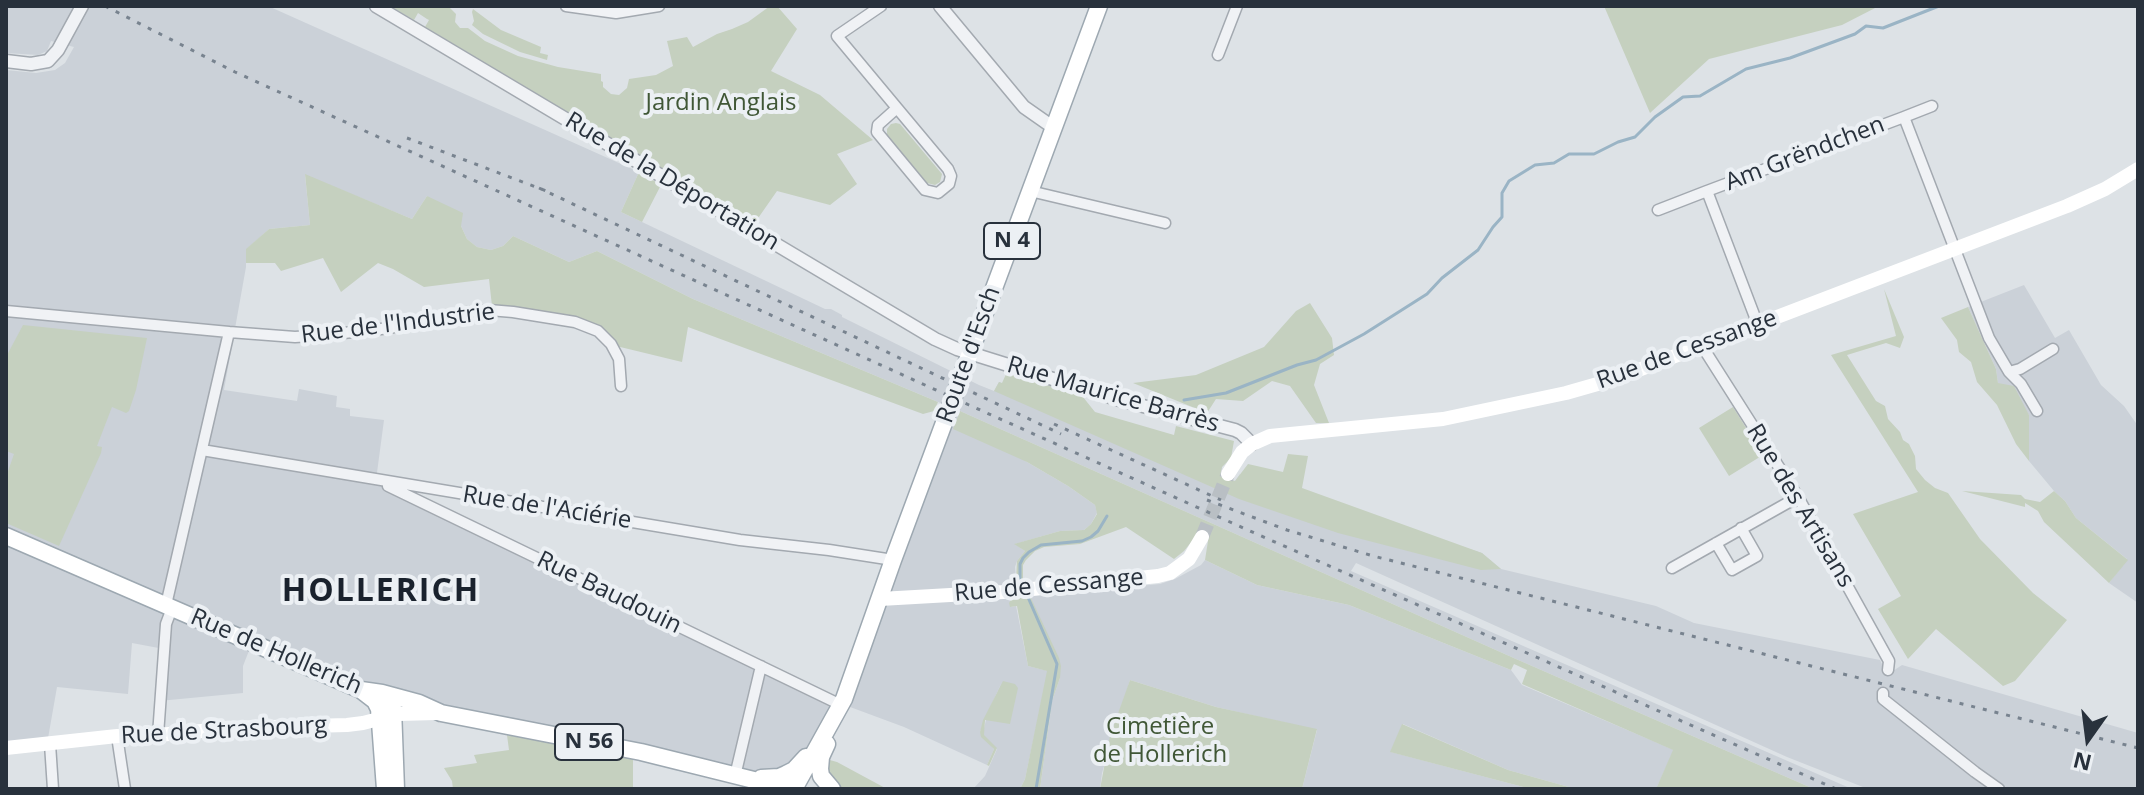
<!DOCTYPE html>
<html>
<head>
<meta charset="utf-8">
<style>
	body { margin:0 }
	#map { position:relative; width:2144px; height:795px; overflow:hidden; background:#dde2e6; font-family:"Open Sans",sans-serif }
	canvas { display:block }
	.frame { position:absolute; inset:0; border:8px solid #28313c; pointer-events:none }
	.north { position:absolute; left:2048px; top:699px; width:80px; height:80px; -webkit-text-stroke:6px #ecf0f4; paint-order:stroke; rotate:194deg; font-size:22px; font-weight:700; line-height:32px; text-align:center; color:#28313c }
	.north::after { content:''; display:block; margin:auto; width:28px; height:36px; background:#28313c; clip-path:polygon(50% 0,100% 100%,50% 72%,0 100%) }
</style>
</head>
<body>
<div id="map">
<canvas width="2144" height="795"></canvas>
<div class="frame"></div>
<div class="north">N</div>
</div>
<script>
const ctx = document.querySelector('canvas').getContext('2d');
ctx.lineJoin = 'round';
function paint(path, color) { ctx.fillStyle = color; ctx.fill(path, 'evenodd'); }
const toPath = rows => new Path2D(rows.map(r => 'M' + r).join(''));
function trace(path, color, width, dash) { ctx.strokeStyle = color; ctx.lineWidth = width; ctx.lineCap = dash ? 'butt' : 'round'; ctx.setLineDash(dash || []); ctx.stroke(path); }
function label(font, color, halo, rows, align = 'center') {
  ctx.font = font + ' "Open Sans",sans-serif'; ctx.lineWidth = 8; ctx.setLineDash([]); ctx.textBaseline = 'middle'; ctx.strokeStyle = halo; ctx.fillStyle = color; for (const [text, x, y, turn = 0] of rows) {
    ctx.save(); ctx.translate(x, y); ctx.rotate((+turn || 0) * Math.PI / 180); ctx.textAlign = isNaN(turn) ? turn : align; if (halo) ctx.strokeText(text, 0, 0); ctx.fillText(text, 0, 0); ctx.restore();
  }
}
const built = toPath([
	[6,6,268,6,639,172,621,212,825,309,831,309,842,315,842,317,979,385,994,391,999,382,1222,467,1220,476,1235,481,1240,474,1482,553,1501,569,1656,606,1694,623,1880,660,1886,672,1890,673,1902,665,2138,733,2138,789,1868,789,1787,757,1356,563,1351,571,1852,789,1814,789,1516,659,960,411,1027,462,1068,486,1095,505,1097,513,1091,524,1084,530,1060,531,1015,544,1025,551,1017,561,1015,567,1016,581,1023,597,1012,599,1011,607,1016,606,1028,666,1048,671,1025,779,1020,789,973,789,985,776,997,749,984,736,983,732,986,720,1002,681,980,732,994,749,987,765,904,727,842,704,950,407,693,299,597,251,569,262,513,236,503,246,491,250,477,247,467,239,461,226,427,196,412,219,305,175,310,225,269,229,246,250,246,267,224,390,297,401,299,389,337,396,336,407,350,409,350,416,384,420,376,480,841,705,806,756,768,778,441,713,252,643,243,666,243,693,159,701,164,649,132,643,128,694,57,687,47,744,6,748,6,70,36,73,55,70,65,63,74,47,51,41,47,51,38,55,6,53],
	[2024,285,2055,338,2069,330,2101,385,2124,406,2138,426,2138,603,2109,583,2127,559,2076,518,2065,501,2054,491,2029,461,2029,415,1998,383,1996,369,1968,307],
	[1205,560,1257,585,1349,605,1511,670,1522,685,1674,750,1656,789,1576,789,1508,770,1403,724,1391,752,1531,789,1302,789,1317,730,1216,707,1130,680,1102,773,1100,789,1040,789,1052,701,1060,678,1030,596,1160,584,1175,579,1201,565]
]);
const green = toPath([
	[390,6,448,6,456,14,455,22,460,28,468,28,485,41,518,56,558,67,601,74,601,81,603,82,603,87,611,94,619,95,627,88,629,79,656,75,673,66,667,41,687,37,693,47,717,34,732,29,748,22,770,6,777,6,797,29,771,71,820,95,873,140,837,154,857,184,830,205,777,191,754,224,425,27,429,20,427,19,418,13,414,20],
	[1604,6,1879,6,1842,25,1709,59,1650,113],
	[473,9,501,30,541,47,540,53,548,55,547,60,520,52,483,34,472,25,474,21,472,12],
	[896,123,900,124,942,174,940,182,935,185,927,183,887,135,887,129,891,124],
	[639,172,661,185,642,222,621,212],
	[305,174,412,219,427,196,463,213,461,226,467,239,477,247,491,250,503,246,513,236,569,262,597,251,693,299,938,402,934,411,923,414,688,327,682,362,612,345,598,331,492,306,489,279,424,287,393,269,378,263,341,292,323,258,281,271,275,263,246,263,246,249,269,229,310,225],
	[1884,289,1904,337,1900,348,1886,343,1847,355,1876,401,1885,406,1888,419,1900,432,1903,440,1909,444,1915,456,1916,469,1925,480,1935,488,1948,493,1980,539,2033,593,2067,620,2015,681,2003,686,1936,629,1908,659,1878,609,1901,596,1853,514,1918,492,1831,355,1896,336],
	[1310,303,1332,338,1334,355,1320,364,1314,385,1329,423,1316,423,1290,386,1272,381,1243,401,1216,399,1207,413,1133,383,1196,375,1264,347,1296,311],
	[1968,307,1996,369,1998,383,2014,386,2029,415,2029,461,2016,444,1997,405,1977,382,1971,362,1959,352,1957,340,1941,318],
	[23,325,147,338,136,390,129,411,126,413,112,407,97,446,102,447,101,453,59,546,6,523,6,477,14,454,6,451,6,357],
	[1007,372,1083,397,1095,412,1174,435,1176,426,1234,441,1231,458,1222,467,1220,476,1235,481,1248,464,1283,472,1288,454,1308,456,1302,488,1482,553,1501,569,1481,570,1338,533,1239,499,994,391,999,382,1002,383],
	[1733,407,1763,455,1729,476,1699,428],
	[960,411,1516,659,1814,789,1656,789,1673,750,1522,684,1527,670,1514,664,1511,670,1349,605,1257,585,1205,560,1208,541,1197,535,1184,551,1174,559,1126,527,1080,544,1044,547,1035,551,1026,560,1023,565,1023,580,1016,581,1017,561,1025,551,1014,544,1060,531,1084,530,1091,524,1097,514,1095,505,1068,486,1027,462,953,429],
	[1962,491,2021,495,2025,499,2040,502,2054,491,2065,501,2076,518,2128,560,2109,583,2044,522,2038,511,2025,503,2025,507],
	[1030,596,1059,658,1061,666,1060,678,1052,701,1040,789,1020,789,1025,779,1047,671,1028,666,1017,606,1010,607,1009,603,1012,598],
	[1130,680,1216,707,1317,729,1302,789,1100,789,1110,736],
	[1003,681,1015,684,1018,688,1010,724,985,720,984,735,997,748,989,766,987,765,994,749,981,737,980,732,983,720],
	[1402,724,1508,770,1576,789,1531,789,1390,752],
	[507,735,633,759,633,789,453,789,452,781,444,768,477,763,474,755,509,750],
	[826,759,837,762,887,789,842,789,831,781,827,772]
]);
const stream = toPath([
	[1184,400,1226,393,1297,365,1316,360,1364,334,1427,294,1442,278,1478,250,1493,227,1502,217,1502,193,1509,181,1535,165,1554,163,1569,154,1594,154,1618,142,1635,137,1655,117,1683,97,1700,96,1746,69,1790,58,1855,34,1866,26,1883,28,1939,6],
	[1022,585,1020,580,1020,564,1023,558,1029,552,1041,545,1082,541,1091,537,1098,531,1107,516],
	[1027,595,1057,664,1036,789]
]);
const secondaryTunnel = toPath([
	[1202,537,1228,474]
]);
const minor = toPath([
	[566,6,616,13,659,6],
	[881,6,837,36,897,108,948,169,951,176,949,184,938,193,925,190,877,132,878,125,897,108],
	[1218,55,1237,6],
	[1904,117,1932,106],
	[1030,191,1165,223],
	[1658,210,1707,191],
	[6,311,229,332,166,605],
	[1758,325,1707,191,1904,117,1989,338,2009,372,2021,384,2037,411],
	[229,332,295,337,325,335,390,328,467,312,489,310,513,312,575,322,598,331,611,344,619,359,621,386],
	[1702,346,1798,497,1889,661,1888,670],
	[2009,372,2020,369,2053,349],
	[202,450,740,540,829,550,893,560],
	[388,486,841,705],
	[1716,543,1732,570,1757,556,1741,528],
	[1672,568,1798,497],
	[1883,693,1883,699,1975,772,1999,789],
	[158,735,166,624,172,608],
	[117,736,125,789],
	[50,744,53,789],
	[735,776,761,666]
]);
const tertiary = toPath([
	[376,6,935,339,957,349,1120,400,1235,430,1241,433,1252,444],
	[940,6,1024,107,1054,128],
	[6,61,31,64,48,61,58,50,82,6]
]);
const secondary = toPath([
	[1228,474,1242,452,1252,444,1270,436,1443,419,1566,393,1615,379,2067,206,2105,189,2138,169],
	[880,599,1003,592,1158,576,1170,573,1189,559,1202,537],
	[6,748,117,736,158,735,234,728,347,725,363,723,398,714,437,713]
]);
const primary = toPath([
	[6,536,361,690,382,693,419,703,441,713,641,752,790,789],
	[362,691,375,701,379,709,385,789],
	[382,693,393,708,396,789],
	[827,744,821,757,820,769,821,776,832,789],
	[761,778,779,777,786,774,794,770,806,757],
	[794,789,844,699,893,560,1099,6]
]);
const rail = toPath([
	[105,6,235,72,969,405,1259,535,1836,789],
	[407,138,549,192],
	[539,188,1061,434],
	[1054,424,1221,500],
	[1207,500,1287,530,1373,556,2138,748]
]);
const shields = [
	[1012,241,56],
	[589,742,68]
];
const shieldNames = [
	["N 4",1012,241],
	["N 56",589,742]
];
const parkNames = [
	["Jardin Anglais",721,103],
	["Cimetière",1160,727],
	["de Hollerich",1160,755]
];
const streetNames = [
	["Am Grëndchen",1805,154,-21],
	["Rue de la Déportation",672,182,31],
	["Rue de l'Industrie",398,324,-7],
	["Rue de Cessange",1687,350,-20],
	["Route d'Esch",969,355,-70],
	["Rue Maurice Barrès",1113,395,16],
	["Rue des Artisans",1800,506,59],
	["Rue de l'Aciérie",547,508,9],
	["Rue de Cessange",1049,586,-5],
	["Rue Baudouin",609,593,26],
	["Rue de Hollerich",276,652,23],
	["Rue de Strasbourg",224,731,-3]
];
const districtNames = [
	["HOLLERICH",381,592]
];
paint(built, '#cbd1d8');
paint(green, '#c5d0bf');
trace(stream, '#9ab4c5', 3);
trace(secondaryTunnel, '#b9bfc4', 14, [14, 7]);
trace(minor, '#a3a9b0', 13);
trace(tertiary, '#a3a9b0', 15);
trace(primary, '#9da8b1', 19);
trace(minor, '#f0f2f5', 10);
trace(tertiary, '#f0f2f5', 12);
trace(secondary, '#fff', 14);
trace(primary, '#fff', 16);
trace(rail, '#78838f', 3, [4, 8]);
for (const [x, y, w] of shields) { const box = new Path2D(); box.roundRect(x - w / 2, y - 18, w, 36, 6); ctx.fillStyle = '#ecf0f4'; ctx.fill(box); trace(box, '#28313c', 2); }
label('bold 22px', '#28313c', null, shieldNames);
label('24px', '#405736', '#ecf0f4', parkNames);
label('24px', '#28313c', '#ecf0f4', streetNames);
ctx.letterSpacing = '2px';
label('bold 32px', '#1a222d', '#ecf0f4', districtNames);
ctx.letterSpacing = '0px';
</script>
</body>
</html>
